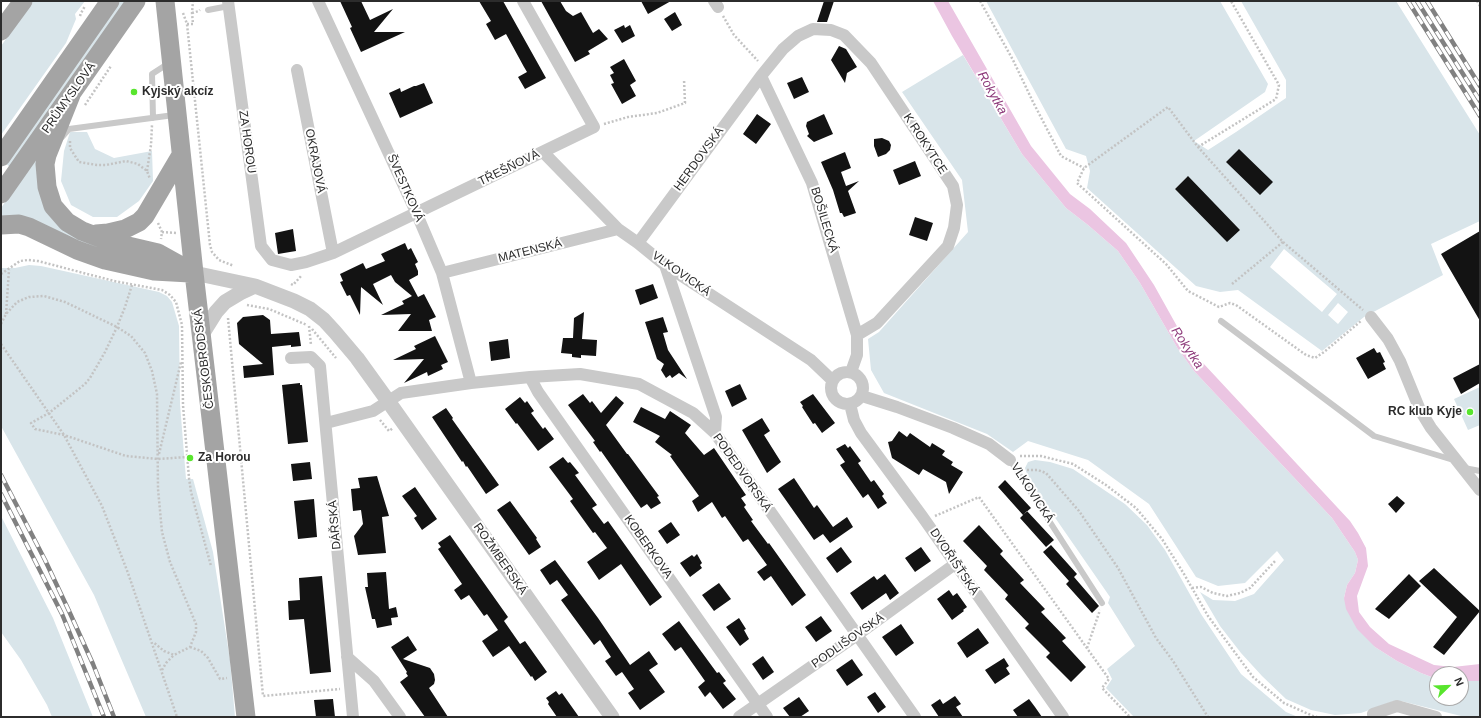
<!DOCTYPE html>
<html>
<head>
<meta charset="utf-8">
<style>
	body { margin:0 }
	#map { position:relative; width:1481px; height:718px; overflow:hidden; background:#fff; font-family:Helvetica,sans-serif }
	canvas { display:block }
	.frame { position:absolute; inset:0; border:2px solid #2c2c2c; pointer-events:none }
	.north { position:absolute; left:1429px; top:666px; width:40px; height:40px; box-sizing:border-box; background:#fff; border:1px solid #ababab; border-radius:50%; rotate:67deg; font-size:11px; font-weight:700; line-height:16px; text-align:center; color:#2c2c2c }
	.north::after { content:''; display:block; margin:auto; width:14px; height:18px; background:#58e52d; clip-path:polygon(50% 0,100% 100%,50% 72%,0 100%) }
</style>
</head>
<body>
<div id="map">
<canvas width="1481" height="718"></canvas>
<div class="frame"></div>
<div class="north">N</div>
</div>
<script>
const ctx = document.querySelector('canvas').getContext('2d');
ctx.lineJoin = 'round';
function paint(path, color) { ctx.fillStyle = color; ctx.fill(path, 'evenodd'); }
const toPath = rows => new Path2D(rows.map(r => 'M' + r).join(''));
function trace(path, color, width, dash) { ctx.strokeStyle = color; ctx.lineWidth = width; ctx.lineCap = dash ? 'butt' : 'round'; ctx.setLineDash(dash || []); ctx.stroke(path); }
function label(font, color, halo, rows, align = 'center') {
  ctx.font = font + ' Helvetica,sans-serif'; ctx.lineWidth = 4; ctx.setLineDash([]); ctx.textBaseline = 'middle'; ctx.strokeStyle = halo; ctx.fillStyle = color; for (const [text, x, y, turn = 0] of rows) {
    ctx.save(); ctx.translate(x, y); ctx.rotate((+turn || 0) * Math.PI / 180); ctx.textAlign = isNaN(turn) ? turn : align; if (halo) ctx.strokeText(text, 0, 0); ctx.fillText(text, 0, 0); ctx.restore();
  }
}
const green = toPath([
	[33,1,85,1,75,14,76,19,66,43,1,135,1,46],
	[119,1,127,1,10,167,6,164],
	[986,1,1220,1,1268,84,1265,92,1194,141,1208,150,1236,132,1286,98,1286,80,1241,1,1396,1,1480,135,1480,221,1431,244,1443,275,1364,317,1322,351,1238,290,1220,292,1196,286,1087,188,1090,171,1086,156,1066,149],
	[1187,177,1240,230,1227,241,1175,189],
	[1284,249,1337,294,1322,312,1270,267],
	[1338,303,1348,312,1338,324,1328,315],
	[963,55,1022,154,1066,208,1088,225,1118,251,1140,283,1178,349,1194,371,1332,518,1355,552,1358,560,1355,573,1347,585,1344,598,1375,647,1397,661,1421,673,1437,679,1437,698,1461,698,1461,681,1480,681,1480,717,1465,717,1401,701,1394,701,1361,713,1335,715,1311,710,1286,699,1262,676,1241,653,1220,626,1200,592,1213,600,1235,601,1254,594,1284,560,1277,551,1245,583,1218,586,1196,577,1149,504,1088,460,1028,441,1013,452,987,434,884,393,871,370,868,339,879,332,968,232,962,180,902,92],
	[70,132,87,132,95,149,114,158,152,151,153,181,139,201,117,217,93,217,71,205,61,181,64,151],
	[37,160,41,193,123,257,1,218,1,208,34,161],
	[29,265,41,266,159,292,167,296,172,302,179,326,180,404,186,479,193,479,213,552,230,660,235,717,146,717,94,595,1,426,1,268,15,268],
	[1480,387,1480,425,1468,430,1454,399],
	[1035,460,1050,462,1073,469,1125,504,1147,525,1165,550,1201,614,1241,674,1286,712,1298,717,1134,717,1106,688,1112,679,1107,669,1135,646,1108,603,1110,597,1029,480,1025,468,1028,462],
	[1,516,53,618,93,717,52,717,47,705,21,660,1,632]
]);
const water = toPath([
	[933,1,948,1,1031,146,1070,194,1090,209,1126,243,1154,285,1183,337,1203,363,1350,521,1358,533,1366,548,1368,566,1357,596,1359,612,1370,627,1389,644,1434,665,1453,667,1480,664,1480,681,1461,681,1461,674,1437,674,1437,679,1421,673,1397,661,1375,647,1357,629,1346,609,1344,598,1347,585,1355,573,1358,560,1355,552,1332,518,1194,371,1178,349,1140,283,1118,251,1088,225,1066,208,1022,154,952,36]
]);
const building = toPath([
	[340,1,361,1,370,20,393,9,374,32,405,32,361,52,350,28,352,27],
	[479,1,503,1,546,78,525,89,518,77,527,72,524,67,506,34,495,40,486,24,491,21],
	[541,1,560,1,566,11,573,16,581,12,593,33,599,29,608,39,588,51,590,54,575,62],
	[641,1,671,1,648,14],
	[824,1,834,1,827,22,817,22],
	[675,12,682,25,672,31,664,19],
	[624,25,625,28,630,25,635,36,622,43,614,30],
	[839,46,846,49,857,67,847,73,845,83,831,60],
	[624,59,636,81,630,85,636,96,622,104,611,84,614,83,610,75,614,73,610,67],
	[802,77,809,92,794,99,787,83],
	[424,83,433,103,400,118,389,93,400,88,401,92,414,86,416,86],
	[757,114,771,124,756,144,743,134],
	[824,114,833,134,814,142,807,136,809,134,806,126,807,122],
	[882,138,889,141,891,145,890,150,886,154,878,157,874,146,874,139],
	[1239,149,1273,182,1260,195,1226,162],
	[845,152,851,168,841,172,846,186,859,181,848,191,856,213,844,217,842,213,840,213,833,190,821,162],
	[915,161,921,176,899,185,893,170],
	[1188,176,1240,230,1227,242,1175,189],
	[915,217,933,223,927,241,909,235],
	[293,229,296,251,278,254,275,233],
	[1480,231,1480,321,1441,254],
	[405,243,408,250,411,248,418,262,415,264,418,271,418,275,409,280,418,297,424,294,436,317,429,320,432,331,398,331,411,314,381,315,404,304,402,301,412,296,395,282,391,275,373,284,383,305,361,287,360,315,350,295,347,296,340,282,343,281,340,274,363,263,366,269,385,261,381,254],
	[653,284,658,298,640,305,635,290],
	[584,312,582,339,597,340,596,356,581,355,581,358,572,357,572,354,561,353,563,338,573,338,574,318],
	[263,315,270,320,271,334,299,332,301,346,291,347,291,345,272,347,274,375,244,378,243,366,263,364,239,344,237,323,243,317],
	[663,317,668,332,663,333,668,350,687,379,679,373,672,378,670,375,666,378,661,370,664,364,657,359,645,322],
	[435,336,448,362,441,365,443,369,428,376,427,372,404,383,424,359,393,360,416,349,414,346],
	[508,339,510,358,491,361,489,342],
	[1374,348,1377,353,1380,352,1385,362,1383,363,1386,369,1368,379,1356,358],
	[1480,364,1480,383,1461,394,1453,378],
	[300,383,300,385,302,385,308,442,288,444,282,385],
	[740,384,747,399,732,407,725,391],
	[583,394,590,403,592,401,601,413,616,396,624,403,606,425,627,454,628,454,659,496,657,497,661,503,651,509,647,504,641,508,601,451,600,452,593,442,595,441,568,405],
	[813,394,835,423,822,433,815,423,813,424,802,407,803,406,800,402],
	[520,397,525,403,527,401,534,411,531,413,543,429,545,427,554,439,538,451,517,423,516,424,505,409],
	[641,407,665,419,670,411,691,425,685,433,704,455,714,448,746,495,741,498,746,505,744,507,753,520,751,521,768,544,769,543,806,595,792,606,771,576,764,581,757,572,767,565,748,539,743,542,725,516,722,518,712,502,698,512,692,501,699,496,670,456,672,455,655,442,660,436,633,422],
	[446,408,453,418,452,419,499,485,486,494,467,466,466,467,463,461,462,462,432,417],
	[762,418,770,431,764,435,781,462,767,473,742,430],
	[899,431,907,437,910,433,930,447,932,443,945,451,942,455,953,462,951,465,963,472,949,494,946,482,923,469,919,475,892,458,888,442,892,441],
	[845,444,848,448,850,446,861,461,858,463,871,482,874,480,884,494,882,496,887,503,878,509,868,494,863,498,840,465,845,462,836,449],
	[563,457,568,463,570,462,579,473,575,475,597,505,592,508,604,524,608,521,662,597,650,606,621,564,599,580,587,562,607,548,595,532,593,533,570,501,573,499,549,467],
	[310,462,312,479,293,481,291,464],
	[377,476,389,516,382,517,386,553,358,555,354,536,363,524,361,510,353,511,351,489,360,488,358,478],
	[794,478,814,508,817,505,833,527,847,517,853,527,830,543,823,534,814,540,778,489],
	[1005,480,1031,508,1023,515,998,487],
	[415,487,437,519,422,530,414,518,417,516,402,496],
	[1397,496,1405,503,1396,513,1388,504],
	[314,499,317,537,298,539,294,501],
	[510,501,537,538,536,539,541,547,529,555,497,510],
	[1027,511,1054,540,1046,547,1020,518],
	[671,522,680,535,667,544,658,531],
	[979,525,1003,551,1000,554,1024,580,1020,583,1045,609,1041,612,1066,638,1062,641,1086,667,1071,682,1046,657,1050,653,1025,628,1029,624,1005,599,1008,595,984,570,987,566,963,541],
	[450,535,508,617,504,621,520,644,525,641,547,672,535,681,532,676,531,677,509,646,493,657,482,641,498,630,487,614,484,616,469,595,461,600,454,590,462,584,438,549,441,547,438,543],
	[1051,545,1077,574,1074,577,1099,606,1092,613,1066,584,1069,581,1043,552],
	[841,547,852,562,837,573,826,558],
	[921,547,931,561,915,572,905,558],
	[697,554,702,563,700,565,702,568,690,577,680,563,692,555,694,557],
	[555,560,598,618,630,665,649,651,658,664,649,670,665,692,640,710,628,693,634,689,622,672,616,676,605,661,611,657,600,640,594,645,561,600,568,595,557,580,550,585,540,570],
	[1434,568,1480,611,1444,655,1433,647,1457,617,1419,581],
	[386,572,389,609,396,607,398,617,391,618,392,625,377,628,375,619,372,619,365,587,368,587,367,573],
	[885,574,899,593,890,600,886,593,862,610,850,593,874,576,877,580],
	[1409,574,1421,586,1389,619,1375,609],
	[322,576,331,672,310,674,304,619,289,620,288,601,300,600,299,578],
	[719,583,731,599,714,611,702,595],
	[949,590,953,596,957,593,967,607,963,610,964,611,952,620,937,599],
	[821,616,832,631,816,642,805,627],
	[739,618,746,629,744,630,749,639,740,646,726,627],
	[679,621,717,673,719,672,726,681,723,683,736,699,723,709,710,692,705,697,698,687,705,681,681,647,675,651,662,634],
	[901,624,914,643,896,656,882,637],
	[978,628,989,643,967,658,957,643],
	[408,636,417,650,403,659,430,668,434,674,435,680,434,684,429,688,448,717,425,717,400,682,408,676,406,673,407,672,391,647],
	[763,656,774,672,763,680,752,664],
	[1004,658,1009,666,1006,668,1010,674,995,684,985,670],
	[852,659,863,675,847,686,836,670],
	[556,691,559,695,562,693,579,717,557,717,548,704,549,702,546,698],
	[875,692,886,707,878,713,867,697],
	[955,696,961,704,956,707,963,717,939,717,931,705,940,699,943,704],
	[799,697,809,711,800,717,790,717,783,708],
	[333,699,335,717,316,717,314,700],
	[1029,699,1035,707,1042,717,1018,717,1013,710]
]);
const path = toPath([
	[980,1,1013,60,1033,102,1061,156,1084,168],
	[1477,1,1480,6],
	[183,13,187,24,210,245,212,252,219,260,234,266],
	[192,13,199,11,200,10],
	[80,16,81,13,85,6],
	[723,16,734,35,758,61],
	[187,24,193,24,192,13,193,1],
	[85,105,111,66],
	[604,124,628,117,657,113,685,103,684,79],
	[70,141,70,148,79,162,97,165,106,165,126,161,138,164,147,171,150,179],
	[1198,147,1276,99,1279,85,1231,1],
	[147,171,151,145,152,125],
	[158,223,162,232,161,239],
	[162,232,176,233],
	[1283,242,1363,310],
	[1,274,20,261,28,260,38,261,114,281,162,290,170,295,176,302,182,325,183,405,189,478,191,492,211,566],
	[291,284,293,285,302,275],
	[1232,284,1283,242,1198,147,1168,107,1084,168,1077,183,1166,264,1188,291,1219,307,1230,303,1236,305,1306,355,1315,358,1324,352,1361,321],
	[132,285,125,307,117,327,105,352,90,378,85,384,49,413,31,423,35,429,64,435,126,456,158,459,187,457],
	[247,305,269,309,307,325],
	[6,314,9,270],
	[228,318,263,696,340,689],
	[1,324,6,314,17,302,29,297,44,296,65,302,117,327,131,336,145,353,152,371,157,394,158,489,162,532,170,562,196,624,196,632,190,647,174,655,164,651,153,642],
	[309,326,311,345],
	[312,329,336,358],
	[1,344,64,435,102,506,128,573,177,717],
	[380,420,389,431,393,428],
	[159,454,181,362],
	[1020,456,1041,456,1073,464,1106,485,1136,508,1162,539,1184,574,1208,616,1253,677,1284,703,1313,716,1317,717],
	[1027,470,1038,470,1046,473,1079,511,1118,568,1156,638,1173,661,1208,717],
	[935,516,979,497,1109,679,1102,688,1130,717],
	[1192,588,1201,587,1213,593,1227,596,1240,593,1250,588,1276,560],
	[190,647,201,651,208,658,220,679,227,678],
	[1087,648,1100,610],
	[162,670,166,663,174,655]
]);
const service = toPath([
	[208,10,229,6],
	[153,118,152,74,169,63],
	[62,137,69,129,174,115],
	[1221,321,1374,436,1450,459,1453,457],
	[1010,460,1102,603],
	[1464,468,1480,471]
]);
const minor = toPath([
	[228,1,261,246,272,260,291,265,306,262,333,253,594,127,523,1],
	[318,1,416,212,442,273,471,383],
	[714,1,718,7],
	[297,70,333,253],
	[761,76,812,183,857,335,857,355,851,372],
	[543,152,618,229,638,243,665,265,811,360,832,380],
	[638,243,761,76,783,49,798,36,813,29,831,30,844,35,871,63,953,186,957,205,954,228,948,246,877,323,857,335],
	[665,265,716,417,715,433],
	[442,273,618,229],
	[1371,317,1388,339,1400,361,1420,410,1431,428,1480,490],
	[291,358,311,357,320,366,353,717],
	'831 388a16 16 0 1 1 32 0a16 16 0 1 1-32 0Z',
	[530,377,538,392,767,717],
	[862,396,897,407,953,428,989,444,1010,460],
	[850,404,854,420,861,433,922,516,1063,717],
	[326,423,373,411,401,393,471,383,530,377,580,374,639,384,693,413,715,433,915,717],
	[347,657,374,681,400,717],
	[1373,714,1397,706,1436,717],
	[739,717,857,635,955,564]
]);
const tertiary = toPath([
	[194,273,255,286,294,301,310,309,324,320,335,332,357,358,388,401,612,717],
	[201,336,216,312,225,302,240,293,255,286]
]);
const primary = toPath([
	[165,1,194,273,246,717],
	[1,31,23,1],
	[71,95,47,155,45,164,47,187,53,206,67,222,82,231,111,242,158,253,194,273],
	[1,157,110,1],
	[1,194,136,1],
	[1,225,19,224,29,227,77,250,105,260,154,271,190,273],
	[96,234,108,233,125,229,139,222,145,216,181,155]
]);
const rail = toPath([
	[1408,1,1480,116],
	[1417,1,1480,101],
	[1427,1,1480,86],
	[1,475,45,560,69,611,93,664,114,717],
	[1,494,62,614,104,717]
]);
const markers = [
	[134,92,4,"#58e52d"],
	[1470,412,4,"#58e52d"],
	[190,458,4,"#58e52d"]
];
const poiNames = [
	["Kyjský akcíz",142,92],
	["RC klub Kyje",1462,412,"right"],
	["Za Horou",198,458]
];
const streetNames = [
	["PRŮMYSLOVÁ",69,98,-55],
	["ZA HOROU",247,142,82],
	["K ROKYTCE",925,144,57],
	["HERDOVSKÁ",699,159,-54],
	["OKRAJOVÁ",315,161,79],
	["TŘEŠŇOVÁ",509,168,-26],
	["ŠVESTKOVÁ",405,188,66],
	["BOŠILECKÁ",824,220,73],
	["MATENSKÁ",530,251,-14],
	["VLKOVICKÁ",681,274,35],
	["ČESKOBRODSKÁ",204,359,-97],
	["PODEDVORSKÁ",742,473,55],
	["VLKOVICKÁ",1032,493,57],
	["DÁŘSKÁ",335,525,-95],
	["KOBERKOVA",648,547,55],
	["ROŽMBERSKÁ",500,559,55],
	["DVOŘIŠŤSKÁ",954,562,56],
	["PODLIŠOVSKÁ",848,641,-35]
];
const waterNames = [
	["Rokytka",992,93,61],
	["Rokytka",1187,348,56]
];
paint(green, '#d9e5ea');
paint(water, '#ebc5e2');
paint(building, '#131313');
trace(path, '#c3c3c3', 2.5, [2, 2]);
trace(service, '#c9c9c9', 6);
trace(minor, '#c9c9c9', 12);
trace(tertiary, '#c9c9c9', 15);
trace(primary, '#a4a4a4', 19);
trace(rail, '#818181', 4.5);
trace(rail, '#fff', 3, [9]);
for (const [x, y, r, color] of markers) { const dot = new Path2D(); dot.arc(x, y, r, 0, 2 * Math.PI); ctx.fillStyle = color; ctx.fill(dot); trace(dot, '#fff', 1.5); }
label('bold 12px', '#2c2c2c', '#fff', poiNames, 'left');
label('12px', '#2c2c2c', '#fff', streetNames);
label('italic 13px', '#8e3b7b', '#fff', waterNames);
</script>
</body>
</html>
